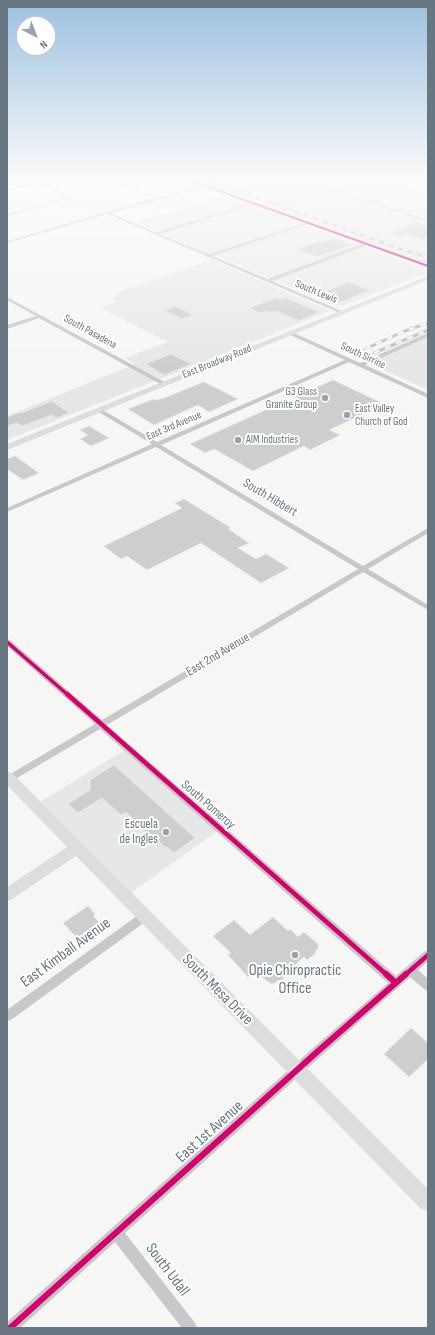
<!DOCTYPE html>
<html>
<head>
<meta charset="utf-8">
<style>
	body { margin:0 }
	#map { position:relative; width:435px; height:1335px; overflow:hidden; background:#f6f6f5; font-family:"Sofia Sans Condensed",sans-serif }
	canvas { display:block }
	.frame { position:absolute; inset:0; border:8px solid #697782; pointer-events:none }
	.north { position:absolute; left:16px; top:16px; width:40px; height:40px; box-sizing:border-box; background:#fff; border:1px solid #c3c9cd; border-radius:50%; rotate:138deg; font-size:11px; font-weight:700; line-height:16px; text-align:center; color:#697782 }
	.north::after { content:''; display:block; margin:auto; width:14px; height:18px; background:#9aa3aa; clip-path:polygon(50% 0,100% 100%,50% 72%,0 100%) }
</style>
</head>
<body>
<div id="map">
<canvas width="435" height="1335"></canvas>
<div class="frame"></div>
<div class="north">N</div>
</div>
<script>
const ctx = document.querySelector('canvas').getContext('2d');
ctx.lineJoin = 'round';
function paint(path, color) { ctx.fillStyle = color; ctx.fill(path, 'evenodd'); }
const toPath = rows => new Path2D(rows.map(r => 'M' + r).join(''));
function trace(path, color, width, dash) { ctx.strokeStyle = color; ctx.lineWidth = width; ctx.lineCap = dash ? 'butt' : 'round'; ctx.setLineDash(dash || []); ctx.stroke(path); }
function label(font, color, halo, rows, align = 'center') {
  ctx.font = font + ' "Sofia Sans Condensed",sans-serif'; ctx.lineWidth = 4; ctx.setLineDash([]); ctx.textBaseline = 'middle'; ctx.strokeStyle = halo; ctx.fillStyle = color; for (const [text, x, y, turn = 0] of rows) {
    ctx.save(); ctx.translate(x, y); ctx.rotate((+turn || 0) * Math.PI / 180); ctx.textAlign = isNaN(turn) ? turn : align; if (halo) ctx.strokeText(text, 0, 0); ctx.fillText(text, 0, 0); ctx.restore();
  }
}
const built = toPath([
	[194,179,383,179,428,193,428,220,423,222,428,224,428,264],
	[225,195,428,270,428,273,339,307,135,222],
	[212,260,330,311,7,440,7,416,135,364,125,358,168,342,101,308,116,302,110,299,119,296,114,293],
	[428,333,428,390,364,361,371,358],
	[128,748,220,829,125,897,35,805]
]);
const building = toPath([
	[417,221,428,225,428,238,423,240,407,235,401,237,389,233,417,221],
	[335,238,353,245,317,257,296,249,319,241,323,242,335,238],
	[349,282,370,290,342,302,321,293,349,282],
	[277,298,281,299,286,298,320,312,299,321,276,311,271,313,267,311,261,313,249,308,277,298],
	[175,306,193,315,182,319,164,310,175,306],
	[171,354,191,364,164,375,146,364,171,354],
	[333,380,384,404,329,430,340,435,310,450,304,446,253,471,214,449,205,453,190,444,272,407,276,409,299,399,295,397,333,380],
	[204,382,238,399,209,412,198,405,154,425,128,409,154,399,156,400,164,398,204,382],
	[52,401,69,413,56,418,52,415,22,426,17,423,7,426,7,417,20,412,22,413,52,401],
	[89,426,109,438,91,446,80,439,88,435,80,430,89,426],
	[15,456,39,473,23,480,7,469,7,459,15,456],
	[184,499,231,528,228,529,249,543,238,548,256,559,266,554,289,568,261,583,201,543,147,570,127,556,121,559,104,546,182,508,175,503,184,499],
	[114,765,165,811,195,838,174,853,167,847,166,848,153,836,149,836,140,828,142,827,126,812,121,815,102,798,78,813,68,804,90,790,90,780,114,765],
	[88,906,95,914,93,916,99,922,96,925,99,928,83,939,81,936,78,939,63,923,88,906],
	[273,917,288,931,290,929,298,937,304,932,319,945,317,946,319,948,315,951,316,953,307,960,304,957,285,973,287,975,280,981,278,980,274,984,272,983,271,984,255,971,248,977,228,955,231,953,213,936,234,920,250,935,273,917],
	[411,1028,428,1043,428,1059,409,1077,384,1054,411,1028]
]);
const street = toPath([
	[106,179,111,179,158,197,205,184,205,186,160,200,111,213,156,232,255,202,255,204,160,234,209,254,308,222,308,224,213,256,268,279,364,243,368,243,368,245,272,281,344,312,340,313,107,214,7,243,7,241,154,198,106,179],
	[300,179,305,179,428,220,428,222,300,179],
	[38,181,74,197,7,216,7,214,68,197,38,183,7,191,7,189,38,181],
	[7,297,166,383,167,384,162,385,39,318,7,329,7,325,36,316,7,300,7,297],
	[288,332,292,332,360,363,428,333,428,337,365,365,428,394,428,398,349,362,161,445,363,566,428,528,428,533,368,569,428,605,428,610,363,572,107,725,396,976,424,952,428,950,428,961,418,970,428,979,428,991,424,989,410,977,321,1056,125,1233,195,1323,197,1328,182,1328,115,1242,20,1328,7,1328,7,1322,313,1048,388,983,100,729,12,781,7,782,7,776,95,724,7,646,7,639,10,640,102,720,358,569,156,447,7,512,7,508,152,444,97,411,97,409,101,409,157,442,345,360,288,334,288,332],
	[145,912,149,913,150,916,149,919,11,1020,7,1021,7,1010,141,913,145,912]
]);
const secondary = toPath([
	[183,179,191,179,428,264,428,268,183,179],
	[428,276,428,280,7,450,7,444,428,276],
	[7,772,12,773,428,1189,428,1211,421,1209,76,856,12,899,7,901,7,887,67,847,7,785,7,772]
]);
const railFar1 = toPath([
	[205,179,400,249,428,257]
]);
const rail = toPath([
	[365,349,405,331,428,323],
	[374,353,428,330]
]);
const cyclewayFar3 = toPath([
	[186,179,428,266]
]);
const cyclewayFar2 = toPath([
	[7,642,68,695]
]);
const cyclewayFar1 = toPath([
	[67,694,387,975],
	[405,975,428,955]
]);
const cycleway = toPath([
	[386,974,396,983],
	[10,1328,317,1052,406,974]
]);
const markers = [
	[325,398,4,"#9aa3aa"],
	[347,415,4,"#9aa3aa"],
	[238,440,4,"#9aa3aa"],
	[166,832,4,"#9aa3aa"],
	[295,955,4,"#9aa3aa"]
];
const farStreetnames = [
	["South Lewis",316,292,23],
	["South Pasadena",90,332,29],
	["South Sirrine",363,356,25],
	["East Broadway Road",217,362,-22],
	["East 3rd Avenue",174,426,-23]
];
const farPoinames = [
	["G3 Glass",317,392,"right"],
	["Granite Group",317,405,"right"],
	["East Valley",355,409],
	["Church of God",355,422],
	["AIM Industries",246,440]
];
const streetNames = [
	["South Hibbert",270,498,31],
	["East 2nd Avenue",218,655,-31],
	["South Pomeroy",208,805,41]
];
const poiNames = [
	["Escuela",158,825],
	["de Ingles",158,840]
];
const nearStreetnames = [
	["East Kimball Avenue",66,953,-36],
	["South Mesa Drive",217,990,45],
	["East 1st Avenue",210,1132,-42],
	["South Udall",167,1270,53]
];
const nearPoinames = [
	["Opie Chiropractic",295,971],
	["Office",295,989]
];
paint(built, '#e6e8e8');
paint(building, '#cdcece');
trace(building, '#e6e6e4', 1);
paint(street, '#c7c8c9');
paint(secondary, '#ddddde');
trace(railFar1, '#bdbfc0', 2.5);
trace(rail, '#bdbfc0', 3);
trace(railFar1, '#fff', 1.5, [5]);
trace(rail, '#fff', 2, [6]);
trace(cyclewayFar3, '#d6006c', 2);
trace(cyclewayFar2, '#d6006c', 3.5);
trace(cyclewayFar1, '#d6006c', 4.5);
trace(cycleway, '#d6006c', 6);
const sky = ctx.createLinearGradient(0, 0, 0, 366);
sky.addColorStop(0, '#9cc0e0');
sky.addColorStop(0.49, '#fbfbfa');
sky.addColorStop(1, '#fbfbfa00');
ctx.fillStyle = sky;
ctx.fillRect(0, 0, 435, 366);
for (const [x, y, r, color] of markers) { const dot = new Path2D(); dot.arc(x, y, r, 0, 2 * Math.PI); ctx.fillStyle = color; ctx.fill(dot); trace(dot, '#fff', 1.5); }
label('11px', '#697782', '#fff', farStreetnames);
label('11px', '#697782', '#fff', farPoinames, 'left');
label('13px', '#697782', '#fff', streetNames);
label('13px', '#697782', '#fff', poiNames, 'right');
label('16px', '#697782', '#fff', nearStreetnames);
label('16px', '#697782', '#fff', nearPoinames);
</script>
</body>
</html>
